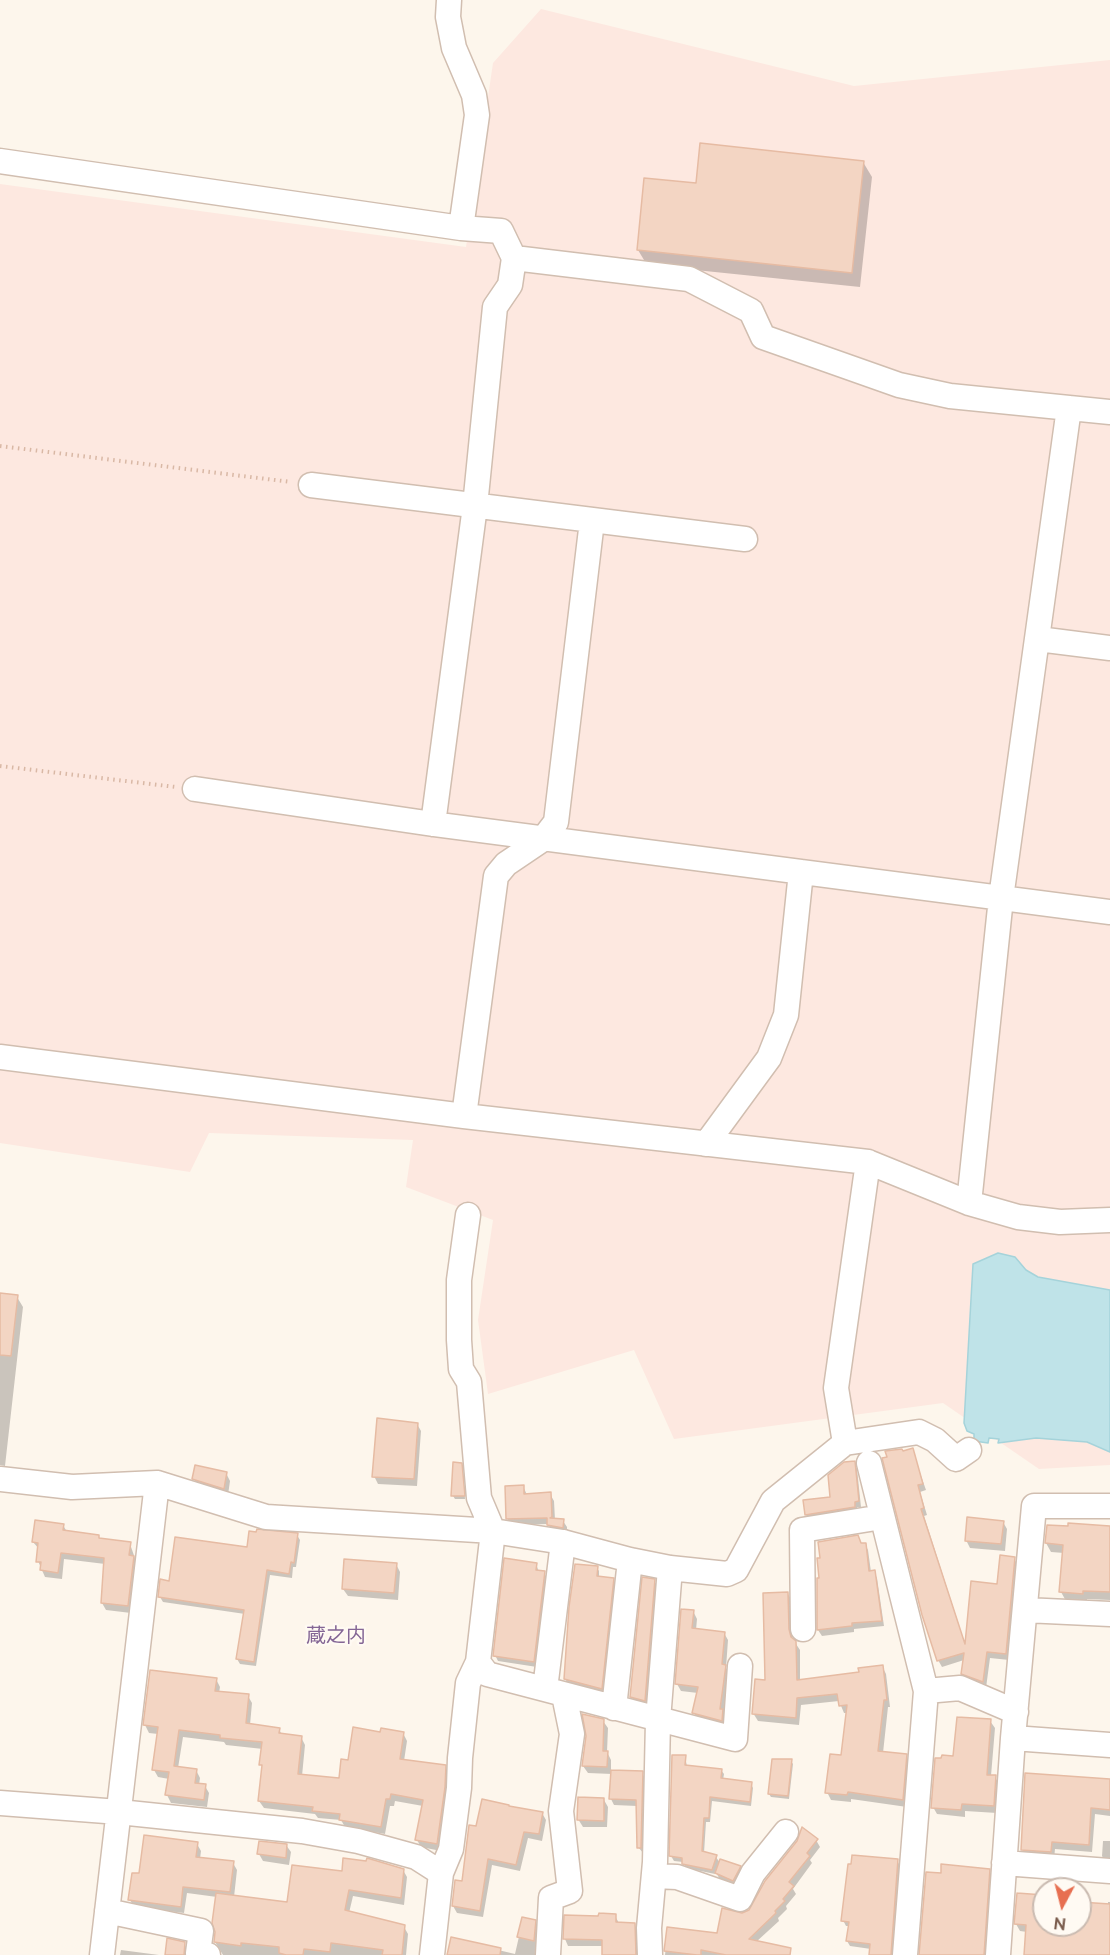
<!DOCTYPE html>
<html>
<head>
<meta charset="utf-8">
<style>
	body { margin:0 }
	#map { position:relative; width:1110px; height:1955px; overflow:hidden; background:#fdf6ec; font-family:Raleway,sans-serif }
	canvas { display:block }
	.north { position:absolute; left:1032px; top:1877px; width:60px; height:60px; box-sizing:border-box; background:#fffaf3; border:2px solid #cabbb1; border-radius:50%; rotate:187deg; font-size:16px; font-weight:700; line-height:24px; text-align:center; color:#7a5c4d }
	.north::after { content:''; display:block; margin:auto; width:21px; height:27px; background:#e76f51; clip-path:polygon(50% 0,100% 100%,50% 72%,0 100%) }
</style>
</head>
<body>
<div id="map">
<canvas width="1110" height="1955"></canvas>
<div class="north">N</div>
</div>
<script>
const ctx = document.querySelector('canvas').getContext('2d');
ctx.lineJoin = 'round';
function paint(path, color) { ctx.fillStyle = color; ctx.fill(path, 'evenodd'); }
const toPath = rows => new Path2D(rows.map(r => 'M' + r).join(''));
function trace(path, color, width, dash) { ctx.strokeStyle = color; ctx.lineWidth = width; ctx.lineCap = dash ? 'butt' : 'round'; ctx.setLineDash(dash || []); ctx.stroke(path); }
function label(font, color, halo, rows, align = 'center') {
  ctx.font = font + ' Raleway,"Noto Sans JP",sans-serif'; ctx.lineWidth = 4.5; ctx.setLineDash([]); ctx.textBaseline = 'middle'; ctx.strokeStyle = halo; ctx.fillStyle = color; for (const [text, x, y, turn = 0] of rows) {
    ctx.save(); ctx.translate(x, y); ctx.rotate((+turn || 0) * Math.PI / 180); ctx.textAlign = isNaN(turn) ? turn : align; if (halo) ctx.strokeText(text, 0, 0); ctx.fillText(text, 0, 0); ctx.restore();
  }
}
const commercial = toPath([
	[541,9,854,86,1110,60,1110,1465,1039,1469,943,1403,674,1439,634,1350,488,1394,478,1320,493,1220,406,1187,413,1140,209,1133,190,1172,0,1143,0,184,466,247,493,63]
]);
const water = toPath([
	[998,1253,1015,1257,1026,1270,1038,1277,1110,1290,1110,1452,1087,1442,1036,1438,998,1443,999,1439,989,1438,988,1443,974,1441,974,1434,967,1431,964,1423,973,1264,998,1253]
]);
const shadow = toPath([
	[863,162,872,177,860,287,647,265,638,250,697,185],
	[0,1294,17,1297,23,1307,5,1466,0,1465],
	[417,1424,421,1431,417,1486,378,1484,374,1476],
	[912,1450,926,1490,920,1492,927,1515,924,1516,966,1647,1014,1559,1018,1565,1009,1660,990,1658,986,1688,967,1681,963,1674,964,1660,942,1667,938,1660,903,1452],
	[854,1463,857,1469,861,1507,857,1507,858,1513,810,1521,806,1515,832,1498],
	[461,1464,463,1467,465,1499,455,1499,453,1496],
	[226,1473,230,1481,228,1495,198,1486,194,1479],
	[523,1486,527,1495,550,1494,554,1501,555,1520,563,1521,567,1527,567,1534,552,1531,548,1524,511,1525,507,1518],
	[1003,1522,1007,1529,1005,1551,970,1548,966,1540],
	[63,1525,67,1532,98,1536,101,1540,130,1544,137,1564,131,1613,106,1610,102,1603,105,1564,64,1559,62,1579,45,1577,38,1561,39,1549,33,1542],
	[1110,1528,1110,1600,1087,1599,1087,1602,1066,1601,1061,1592,1064,1553,1051,1552,1046,1543],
	[297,1535,300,1540,296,1567,293,1567,292,1578,270,1575,256,1666,240,1664,237,1659,245,1614,163,1602,160,1597,170,1582,248,1548],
	[858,1537,862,1545,865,1544,868,1550,871,1572,874,1572,877,1578,884,1626,854,1629,854,1632,822,1636,818,1630,818,1580],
	[396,1564,400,1572,398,1600,348,1596,343,1589],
	[536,1564,539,1572,544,1573,547,1578,537,1667,498,1661,495,1655],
	[597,1568,599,1571,599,1578,613,1579,615,1583,603,1692,568,1683,565,1679],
	[654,1581,658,1587,648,1706,635,1703,631,1696],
	[788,1594,792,1601,792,1638,800,1650,800,1681,861,1673,882,1666,886,1674,890,1707,888,1707,883,1753,906,1756,910,1763,907,1807,851,1799,851,1802,831,1800,827,1792,842,1756,847,1713,844,1713,839,1701,801,1705,799,1725,758,1721,753,1713,767,1681],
	[693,1611,697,1619,696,1630,724,1633,728,1640,726,1668,729,1673,724,1714,726,1718,725,1727,698,1720,694,1713,698,1693,681,1691,677,1684],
	[216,1679,220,1687,219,1693,248,1696,252,1703,250,1725,279,1729,282,1735,301,1737,305,1745,302,1776,340,1780,349,1761,381,1733,403,1733,407,1741,404,1761,445,1766,449,1774,441,1851,421,1847,417,1840,423,1806,395,1801,394,1806,390,1806,385,1834,345,1827,341,1820,318,1818,315,1814,264,1808,259,1801,263,1768,261,1764,263,1749,226,1745,224,1742,183,1737,178,1768,196,1770,200,1778,199,1785,205,1786,209,1793,207,1807,171,1803,167,1795,169,1779,158,1777,154,1770,158,1734,149,1733,145,1725],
	[603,1721,608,1728,607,1752,611,1760,611,1771,642,1773,645,1779,644,1854,638,1847,637,1806,614,1805,611,1799,612,1774,588,1773,583,1766],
	[990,1721,995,1728,991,1776,995,1777,999,1784,997,1813,965,1811,965,1817,937,1814,933,1807,955,1757],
	[685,1757,687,1766,721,1770,724,1774,723,1780,751,1784,753,1788,751,1806,712,1801,710,1822,706,1822,704,1853,716,1857,720,1863,740,1867,744,1874,737,1888,721,1881,715,1871,715,1874,686,1868,683,1862,674,1861,671,1856],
	[791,1761,793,1764,789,1799,771,1797,769,1794],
	[1110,1781,1110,1816,1095,1814,1092,1852,1055,1849,1054,1859,1027,1857,1023,1850],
	[604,1800,608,1807,607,1827,583,1827,578,1819],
	[542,1813,546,1820,542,1841,528,1838,520,1871,492,1865,483,1917,457,1913,453,1906,464,1883,477,1828],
	[816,1840,820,1847,810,1860,812,1863,793,1889,796,1894,786,1906,787,1909,778,1918,779,1921,756,1942,765,1955,665,1955,668,1928,718,1934,736,1914,749,1912],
	[1103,1841,1110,1841,1110,1863,1106,1863,1102,1856],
	[197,1844,201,1851,200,1859,233,1863,237,1870,234,1897,288,1904,343,1873,403,1870,407,1877,404,1905,353,1896,349,1913,404,1927,408,1934,406,1955,223,1955,215,1942,217,1897,187,1893,184,1913,134,1907,130,1900,141,1875],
	[286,1845,291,1852,289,1865,263,1861,259,1854],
	[897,1860,900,1866,894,1955,871,1955,871,1949,850,1946,847,1941,849,1926,846,1926,843,1920],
	[989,1870,992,1877,987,1955,920,1955,942,1874],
	[1044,1896,1044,1925,1080,1925,1080,1904,1108,1906,1108,1902,1110,1902,1110,1955,1025,1955,1027,1932,1020,1931,1016,1924],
	[615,1916,619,1923,634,1924,638,1931,638,1955,603,1955,604,1946,568,1946,565,1939,566,1917],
	[523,1919,535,1921,539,1928,537,1955,448,1955,452,1939,515,1954],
	[184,1944,188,1950,188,1955,166,1955],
	[121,1950,159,1955,120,1955]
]);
const building = toPath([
	[700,143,864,161,852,273,637,250,644,178,696,183,700,143],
	[0,1293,18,1295,11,1356,0,1355,0,1293],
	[377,1418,418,1423,414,1479,372,1477,377,1418],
	[913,1448,923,1484,918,1485,924,1508,921,1509,965,1644,971,1581,997,1584,1000,1555,1015,1557,1006,1654,987,1652,983,1682,961,1674,964,1653,937,1661,922,1615,882,1458,887,1457,885,1451,902,1449,903,1451,913,1448],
	[855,1461,859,1501,855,1502,855,1507,805,1515,803,1500,830,1497,828,1475,844,1462,855,1461],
	[453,1462,462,1463,465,1496,451,1496,453,1462],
	[195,1465,227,1472,224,1489,192,1479,195,1465],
	[524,1485,524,1494,551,1492,552,1517,550,1518,564,1519,563,1528,547,1525,547,1518,506,1519,505,1486,524,1485],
	[967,1517,1004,1521,1001,1544,965,1541,967,1517],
	[35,1520,64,1524,63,1530,99,1535,99,1538,131,1542,129,1555,134,1556,128,1606,101,1603,104,1558,61,1553,58,1573,40,1570,41,1562,36,1562,38,1543,32,1542,35,1520],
	[1068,1523,1110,1526,1110,1592,1083,1591,1083,1594,1059,1592,1063,1545,1045,1543,1047,1525,1068,1526,1068,1523],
	[257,1529,298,1533,294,1563,291,1562,289,1574,267,1570,254,1662,236,1659,244,1610,158,1597,160,1579,169,1581,175,1537,247,1547,249,1531,256,1532,257,1529],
	[858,1535,861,1543,866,1543,869,1571,875,1570,882,1621,852,1623,852,1626,817,1630,817,1578,819,1578,817,1558,820,1558,818,1542,858,1535],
	[504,1558,537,1563,536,1570,545,1571,534,1662,493,1656,504,1558],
	[344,1559,397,1563,394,1593,342,1589,344,1559],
	[575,1564,598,1566,597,1576,614,1578,602,1689,564,1679,569,1607,575,1564],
	[642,1577,655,1579,645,1701,630,1697,642,1577],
	[788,1592,789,1629,791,1637,796,1641,797,1680,859,1672,858,1668,883,1665,887,1700,884,1700,878,1751,907,1754,903,1800,848,1792,847,1795,825,1793,830,1754,841,1755,847,1705,839,1706,837,1694,797,1698,796,1718,752,1714,755,1679,765,1680,763,1593,788,1592],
	[681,1609,694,1610,692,1628,725,1632,722,1664,726,1665,720,1709,723,1709,722,1721,692,1713,698,1687,675,1684,681,1609],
	[150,1670,217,1678,215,1691,249,1694,246,1723,280,1728,279,1733,302,1736,298,1774,339,1778,341,1759,348,1760,353,1727,380,1732,381,1728,404,1732,400,1759,446,1765,445,1787,437,1844,415,1840,423,1800,391,1794,390,1799,386,1799,381,1827,339,1820,340,1814,312,1811,313,1807,258,1801,262,1765,259,1765,262,1742,220,1738,220,1735,179,1730,174,1766,197,1769,195,1783,206,1784,204,1800,165,1795,169,1772,152,1770,158,1727,143,1725,150,1670],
	[582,1714,604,1719,603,1751,608,1751,607,1767,582,1766,586,1736,582,1714],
	[957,1717,991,1719,987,1775,996,1775,994,1806,962,1804,961,1810,931,1808,935,1758,941,1758,942,1755,953,1756,957,1717],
	[672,1755,686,1755,685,1765,722,1769,721,1778,752,1782,750,1802,710,1797,709,1818,704,1818,702,1851,717,1855,712,1870,682,1864,682,1858,669,1856,672,1755],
	[772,1759,792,1759,788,1796,768,1794,772,1759],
	[611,1770,643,1771,641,1848,637,1848,636,1800,609,1799,611,1770],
	[1025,1773,1110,1779,1110,1810,1091,1808,1089,1845,1052,1842,1051,1852,1021,1850,1025,1773],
	[578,1797,604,1798,604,1821,577,1820,578,1797],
	[482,1799,509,1805,509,1806,543,1812,539,1834,524,1832,516,1865,488,1859,480,1911,452,1906,455,1880,462,1881,469,1825,476,1826,482,1799],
	[802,1827,818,1839,807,1853,810,1856,789,1882,794,1886,783,1899,785,1901,775,1911,776,1913,749,1939,791,1948,790,1955,726,1955,701,1950,701,1955,697,1955,664,1951,667,1927,717,1933,722,1908,742,1913,749,1910,765,1881,797,1841,802,1827],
	[144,1835,198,1842,196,1857,234,1861,230,1892,183,1887,181,1907,128,1900,132,1873,139,1873,144,1835],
	[259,1841,287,1844,286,1858,257,1854,259,1841],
	[852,1855,898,1859,891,1955,869,1955,870,1944,846,1941,849,1922,841,1921,848,1864,851,1864,852,1855],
	[343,1858,366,1861,367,1858,404,1869,401,1898,349,1890,345,1910,405,1925,402,1955,382,1955,383,1950,331,1943,330,1952,304,1949,303,1955,286,1955,279,1953,279,1947,241,1943,241,1946,214,1942,215,1932,212,1923,216,1893,287,1902,292,1865,342,1871,343,1858],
	[720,1859,741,1866,733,1881,715,1873,720,1859],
	[941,1864,990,1869,984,1955,919,1955,926,1872,941,1873,941,1864],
	[1017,1893,1044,1895,1044,1925,1080,1925,1080,1902,1110,1904,1110,1955,1024,1955,1026,1925,1014,1924,1017,1893],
	[599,1913,616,1914,616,1922,635,1923,636,1955,602,1955,602,1940,563,1939,564,1915,598,1916,599,1913],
	[522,1917,536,1920,534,1941,517,1937,522,1917],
	[451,1937,501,1948,500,1955,447,1955,451,1937],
	[167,1938,185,1942,184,1955,165,1955,167,1938]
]);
const path = toPath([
	[0,446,291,482],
	[0,766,176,787]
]);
const minor = toPath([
	[449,0,448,17,454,48,474,95,477,115,461,228],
	[0,161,461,228,501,231,514,258,510,285,495,307,475,506,433,824],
	[514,258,689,279,751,311,763,337,899,385,950,396,1110,412],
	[311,485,745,539],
	[1038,639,1110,648],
	[195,789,433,824,1110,912],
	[0,1057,464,1116,868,1162,969,1203,1018,1217,1060,1222,1110,1220],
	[464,1116,496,876,506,864,543,839,556,822,592,521],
	[706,1144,769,1058,786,1015,801,872],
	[969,1203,1001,898,1069,408],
	[845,1443,836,1388,868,1162],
	[869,1463,926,1691,905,1955],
	[0,1479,72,1487,157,1483,266,1517,493,1531,563,1542,630,1560,670,1568,727,1574,736,1570,773,1501,845,1443,919,1432,935,1440,956,1459,969,1450],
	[1025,1610,1110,1614],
	[803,1629,802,1530,882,1517],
	[478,1662,487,1674,735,1739,740,1666],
	[545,1689,563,1542],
	[926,1691,960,1688,1016,1712],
	[614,1708,630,1560],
	[1013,1738,1110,1745],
	[0,1803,119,1812,302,1831,358,1841,416,1857,441,1873],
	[1004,1863,1110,1871],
	[654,1876,677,1877,740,1899,753,1873,786,1832],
	[107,1911,201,1931,198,1953,208,1955],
	[102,1955,157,1483],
	[432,1955,441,1873,451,1849,459,1788,460,1758,468,1683,478,1662,493,1531,479,1498,469,1382,461,1369,459,1340,459,1280,468,1215],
	[548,1955,551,1898,570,1891,561,1811,572,1734,564,1695],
	[650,1955,649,1928,655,1862,658,1720,670,1568],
	[998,1955,1013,1738,1034,1506,1110,1506]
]);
const neighbourhoodNames = [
	["蔵之内",336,1636]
];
paint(commercial, '#fde8e0');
paint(water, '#bfe3e8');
trace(water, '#a5d3da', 1.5);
paint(shadow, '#0003');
paint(building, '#f3d5c3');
trace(building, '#e6bba3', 1.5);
trace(minor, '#d1beb0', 27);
trace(path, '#d9b8a5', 4, [1.5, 4.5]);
trace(minor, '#fff', 24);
label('20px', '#846695', '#fffaf3', neighbourhoodNames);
</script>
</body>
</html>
